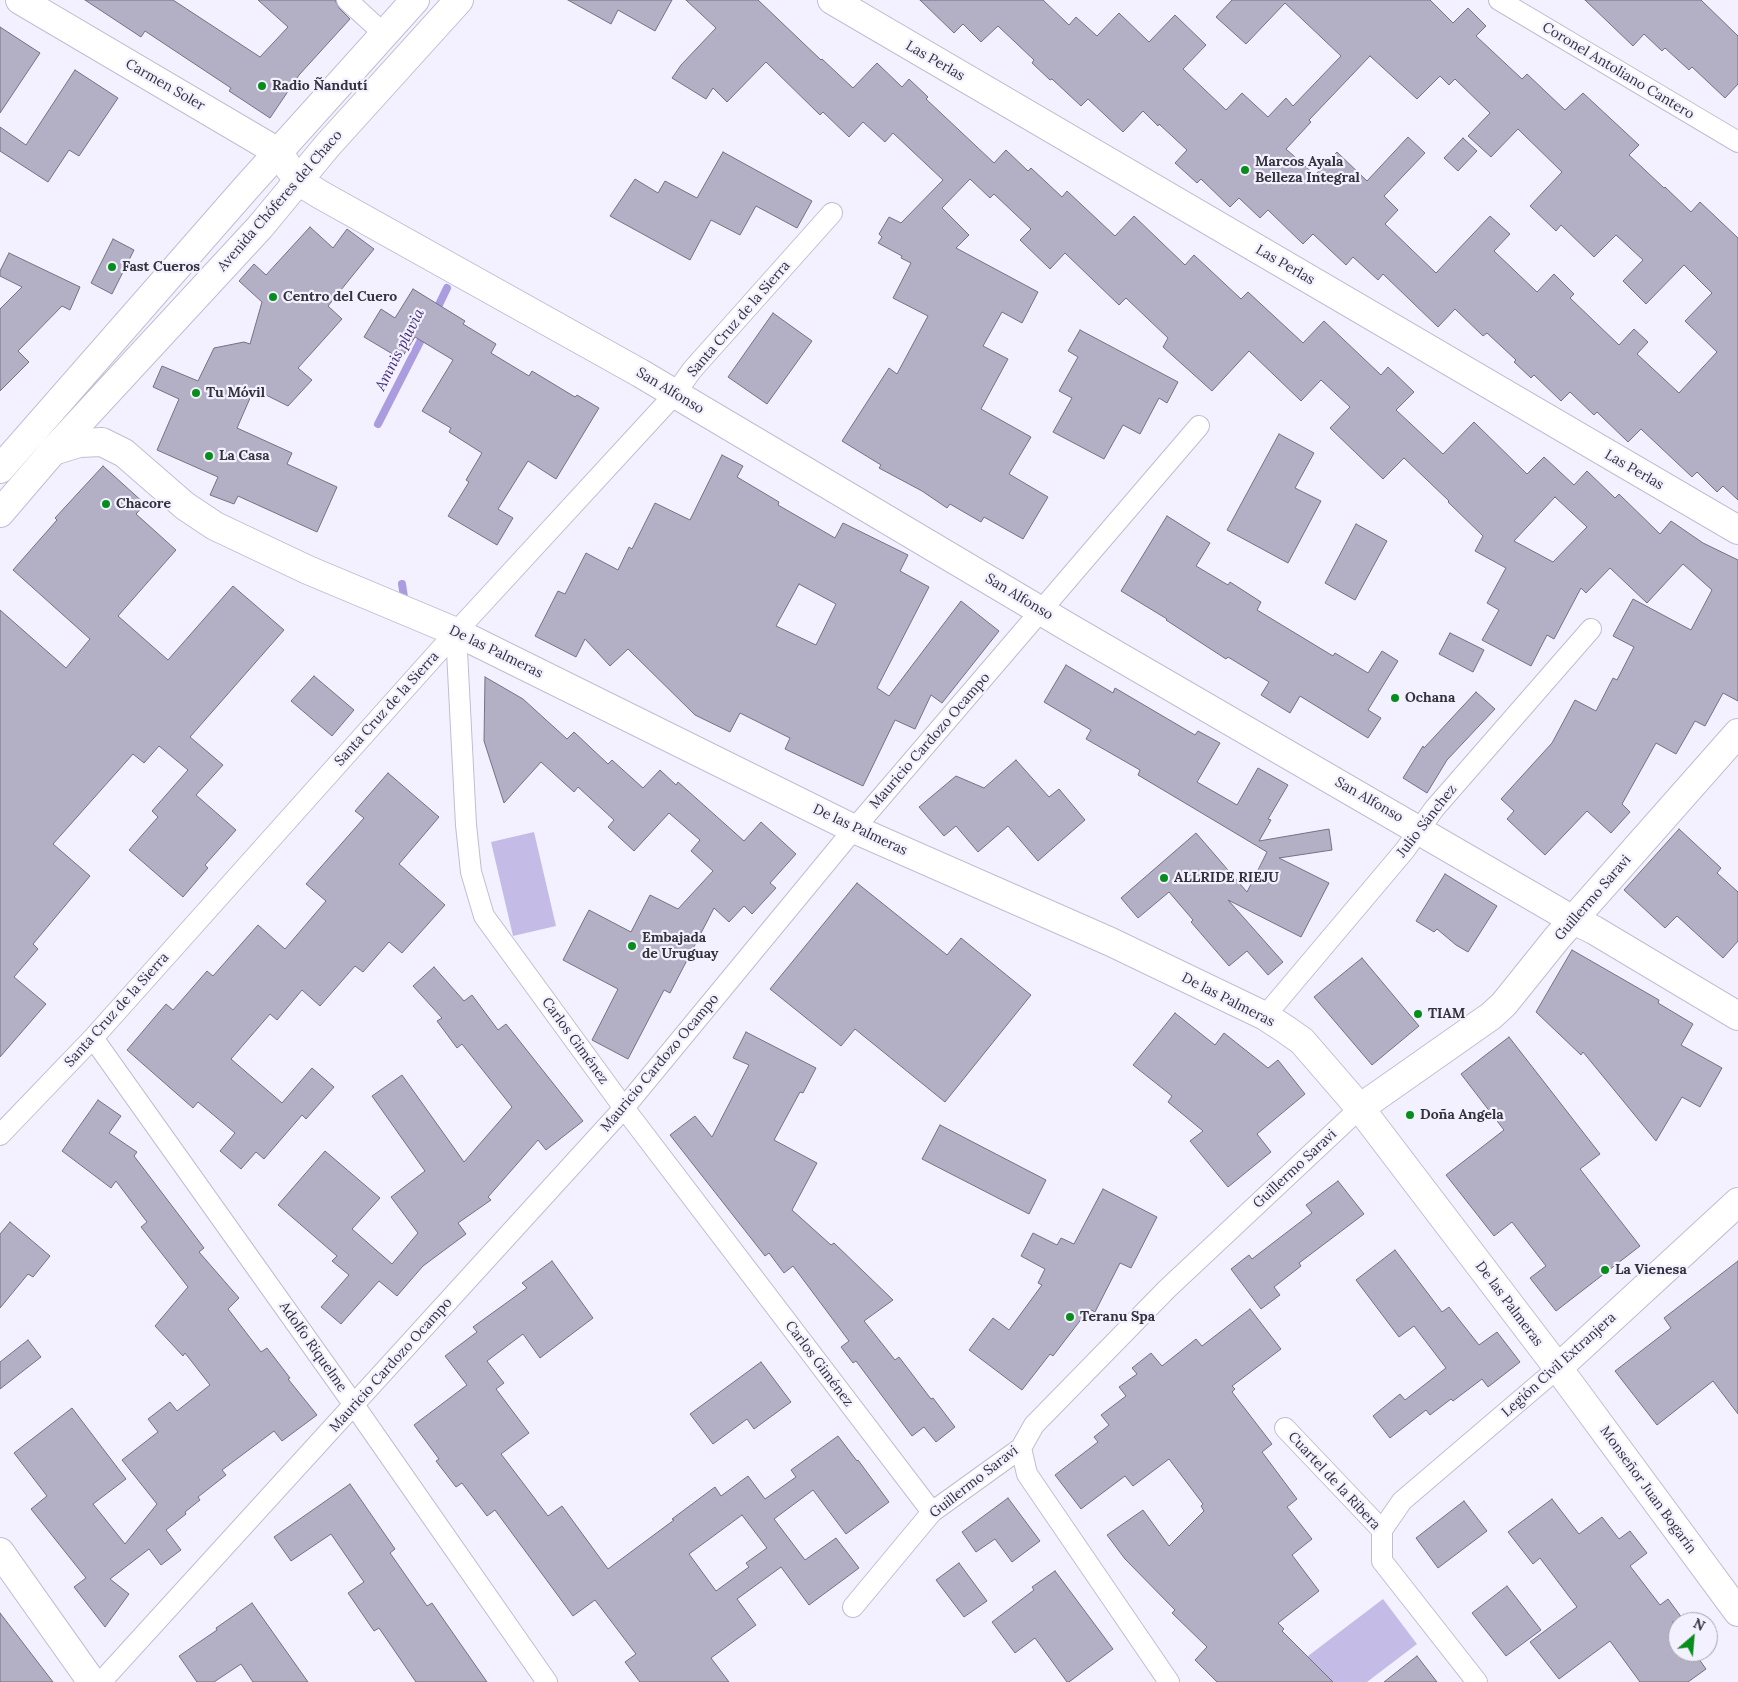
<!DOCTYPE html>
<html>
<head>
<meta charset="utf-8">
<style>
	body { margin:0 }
	#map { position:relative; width:1738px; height:1682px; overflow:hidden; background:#f3f1ff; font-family:Lora,serif }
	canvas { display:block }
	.north { position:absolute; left:1668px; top:1612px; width:50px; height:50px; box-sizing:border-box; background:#f3f1ff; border:1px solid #a6a4b0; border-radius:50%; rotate:27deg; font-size:14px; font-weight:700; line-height:20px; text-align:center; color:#33313a }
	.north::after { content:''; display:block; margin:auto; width:18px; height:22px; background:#078d1b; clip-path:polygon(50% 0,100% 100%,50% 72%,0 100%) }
</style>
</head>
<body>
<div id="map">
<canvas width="1738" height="1682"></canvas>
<div class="north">N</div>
</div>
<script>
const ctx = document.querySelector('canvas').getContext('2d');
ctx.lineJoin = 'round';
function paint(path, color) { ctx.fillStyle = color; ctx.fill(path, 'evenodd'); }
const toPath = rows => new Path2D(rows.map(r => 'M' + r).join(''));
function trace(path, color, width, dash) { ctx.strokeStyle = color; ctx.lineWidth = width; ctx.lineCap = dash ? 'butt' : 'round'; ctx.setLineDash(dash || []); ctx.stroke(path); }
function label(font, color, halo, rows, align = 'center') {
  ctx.font = font + ' Lora,serif'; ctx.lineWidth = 4.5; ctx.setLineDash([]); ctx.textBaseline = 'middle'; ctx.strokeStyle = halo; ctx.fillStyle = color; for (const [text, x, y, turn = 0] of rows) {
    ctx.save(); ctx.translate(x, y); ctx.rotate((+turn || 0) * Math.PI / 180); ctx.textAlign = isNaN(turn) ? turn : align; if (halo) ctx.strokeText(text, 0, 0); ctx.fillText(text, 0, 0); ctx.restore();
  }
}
const green = toPath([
	[534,832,556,926,513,936,491,842],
	[1383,1599,1417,1644,1367,1682,1327,1682,1308,1656]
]);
const stream = toPath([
	[435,313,447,288],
	[378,424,425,332],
	[402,584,404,597]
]);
const building = toPath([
	[85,0,173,0,260,57,288,27,258,0,335,0,339,8,350,19,299,75,270,118,229,91,231,88,145,31,141,37,85,0],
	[568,0,672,0,655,31,618,10,611,24,568,0],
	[686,0,758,0,821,60,822,59,853,88,877,63,902,87,909,79,928,97,926,99,994,163,1006,150,1028,171,1031,168,1062,197,1067,191,1115,236,1134,216,1185,265,1194,255,1241,299,1248,292,1303,343,1324,321,1381,375,1388,367,1414,392,1396,410,1443,454,1474,422,1527,474,1544,457,1574,485,1587,471,1615,498,1619,494,1660,534,1671,521,1703,543,1738,560,1738,701,1723,693,1705,726,1695,721,1676,754,1656,743,1622,804,1630,812,1611,833,1587,811,1545,855,1507,819,1514,811,1501,799,1552,743,1575,700,1596,711,1613,678,1617,680,1634,647,1613,636,1633,599,1691,630,1712,590,1683,564,1647,603,1610,568,1586,593,1581,588,1554,639,1547,635,1531,666,1482,640,1499,610,1487,603,1506,568,1475,551,1483,536,1448,502,1449,501,1404,458,1383,479,1330,428,1350,407,1321,380,1301,401,1249,351,1212,391,1163,347,1168,338,1126,298,1119,305,1065,253,1050,269,1020,240,1031,229,994,194,990,198,970,179,942,208,969,235,956,248,1038,292,1022,323,1002,312,983,346,1008,359,981,409,1031,437,1009,474,1048,497,1023,539,984,517,981,522,950,504,947,508,922,491,879,468,881,465,842,441,889,368,897,374,928,316,893,298,911,263,901,258,902,256,878,243,882,237,879,234,889,217,901,223,943,180,893,133,885,142,863,122,849,137,823,112,820,115,766,62,727,102,713,88,706,99,672,78,681,65,716,28,686,0],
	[1555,497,1587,527,1553,562,1514,541,1555,497],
	[920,0,1043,0,1069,25,1076,17,1097,36,1119,13,1149,42,1175,15,1206,45,1183,69,1226,110,1242,93,1268,117,1286,98,1293,106,1341,56,1285,3,1246,44,1216,17,1232,0,1430,0,1453,23,1468,8,1486,26,1476,36,1522,79,1527,74,1565,110,1583,93,1639,145,1629,155,1664,188,1665,187,1691,212,1700,202,1738,238,1738,500,1723,486,1717,492,1697,472,1692,477,1641,429,1628,442,1597,412,1594,415,1570,392,1561,401,1534,375,1531,378,1514,362,1516,360,1487,333,1483,336,1455,309,1438,327,1383,274,1378,280,1353,257,1346,265,1313,234,1303,244,1268,210,1260,218,1239,198,1230,207,1201,179,1197,183,1175,163,1187,150,1159,124,1158,126,1143,111,1123,132,1088,99,1081,106,1052,79,1050,80,1032,63,1034,60,998,26,981,42,963,24,954,33,920,0],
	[1370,56,1417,99,1440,76,1449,85,1455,79,1490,113,1468,136,1491,157,1518,129,1562,172,1530,206,1556,231,1561,225,1594,257,1616,235,1643,260,1623,281,1646,304,1684,265,1712,293,1685,321,1717,352,1679,393,1637,354,1648,342,1634,329,1619,345,1570,298,1574,294,1554,274,1537,292,1494,251,1510,234,1490,216,1436,273,1385,224,1398,210,1384,196,1425,153,1408,137,1367,181,1337,152,1315,175,1286,149,1311,122,1309,120,1370,56],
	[1585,0,1701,0,1738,36,1738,84,1725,98,1692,67,1689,70,1665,48,1662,51,1644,34,1633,46,1585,0],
	[0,27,40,53,0,113,0,27],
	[75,70,118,98,79,156,69,150,48,182,0,151,0,127,26,145,75,70],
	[1463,138,1477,151,1458,171,1444,158,1463,138],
	[723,152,812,201,797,228,756,206,740,235,711,220,690,260,610,216,635,179,658,193,665,181,697,198,723,152],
	[310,227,333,248,347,229,374,249,328,306,342,319,298,368,312,380,288,406,254,389,237,428,292,453,287,464,337,487,317,532,238,496,234,504,210,495,218,477,157,450,179,399,153,387,162,366,198,381,214,348,244,342,250,344,262,302,239,281,254,264,266,275,310,227],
	[113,239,134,250,112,294,91,283,113,239],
	[9,253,80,287,70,310,62,306,18,351,29,362,0,391,0,309,22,287,0,276,0,271,9,253],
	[413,289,465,321,463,324,496,344,491,353,529,376,532,371,575,397,577,395,599,408,556,479,528,461,498,509,513,518,497,545,448,516,469,482,466,480,482,453,449,432,451,428,422,411,453,360,415,337,401,359,364,337,381,309,395,318,413,289],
	[773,313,812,341,767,404,728,377,773,313],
	[1080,330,1178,382,1167,403,1159,398,1140,434,1123,425,1104,459,1053,432,1072,398,1059,391,1078,357,1068,351,1080,330],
	[1279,434,1314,453,1295,488,1321,501,1288,563,1227,530,1279,434],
	[722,455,743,466,737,477,779,502,778,505,835,538,843,523,908,555,900,571,929,587,877,688,889,696,961,601,999,631,942,703,931,695,915,729,895,720,863,786,785,749,790,738,740,713,730,732,695,715,628,649,610,666,585,639,576,657,535,636,558,591,565,594,586,553,618,570,629,547,632,549,655,503,690,520,722,455],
	[799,584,836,604,816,645,776,626,799,584],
	[103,466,145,504,136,514,176,550,118,616,168,660,233,586,284,630,190,737,223,765,196,795,236,830,205,865,208,868,183,897,129,850,158,817,152,811,188,770,159,746,144,763,133,754,53,844,90,876,33,944,38,949,14,977,46,1004,0,1057,0,610,66,668,90,639,13,570,57,520,55,518,103,466],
	[1167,516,1210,543,1196,566,1228,585,1230,582,1261,602,1257,610,1333,656,1335,653,1368,673,1382,651,1398,661,1368,710,1381,718,1368,738,1300,696,1290,713,1261,695,1269,682,1228,657,1226,659,1166,620,1167,619,1121,591,1167,516],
	[1356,524,1387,541,1355,600,1325,583,1356,524],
	[1450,633,1484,650,1473,672,1439,654,1450,633],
	[1066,665,1113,693,1115,688,1195,735,1198,731,1220,743,1197,782,1237,805,1258,768,1288,785,1268,819,1271,820,1259,841,1329,829,1332,850,1279,858,1329,883,1301,937,1228,900,1283,962,1268,975,1247,951,1229,966,1191,922,1193,920,1169,892,1138,918,1121,898,1196,833,1247,892,1267,852,1138,775,1140,770,1086,739,1091,730,1044,702,1066,665],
	[314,676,354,710,332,736,291,701,314,676],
	[485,677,523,699,567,739,574,732,608,764,612,760,643,788,660,770,676,785,678,782,744,841,761,822,796,854,770,883,776,888,752,914,744,906,729,922,714,908,670,993,664,990,628,1059,592,1040,618,989,563,960,589,910,631,932,650,895,678,909,713,871,691,851,700,840,669,813,634,851,608,827,614,820,578,787,574,792,541,762,504,803,484,741,485,677],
	[1476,692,1495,709,1447,760,1427,793,1403,778,1423,746,1424,748,1476,692],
	[1016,760,1049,797,1059,789,1085,820,1038,861,1008,826,978,852,956,826,944,836,919,807,956,776,984,788,1016,760],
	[388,773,439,817,399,864,445,905,402,953,389,942,363,972,355,966,320,1006,302,990,277,1020,270,1014,231,1059,282,1103,312,1068,334,1087,306,1119,302,1115,264,1159,256,1152,241,1169,220,1151,235,1133,198,1102,193,1108,127,1050,166,1004,173,1010,207,971,213,976,258,925,285,949,326,901,306,884,364,818,355,811,388,773],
	[1679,829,1721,868,1717,873,1738,892,1738,941,1723,958,1677,916,1665,928,1624,890,1679,829],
	[1445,874,1497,906,1468,952,1456,945,1437,929,1434,932,1416,921,1445,874],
	[857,883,947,955,961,938,1031,995,945,1102,855,1029,841,1046,770,989,857,883],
	[1572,950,1659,1000,1658,1003,1693,1024,1681,1045,1722,1068,1700,1107,1682,1097,1656,1141,1583,1052,1581,1055,1536,1012,1572,950],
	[1362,958,1419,1026,1372,1065,1314,997,1362,958],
	[434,967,464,1001,472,995,498,1030,506,1024,583,1121,546,1150,538,1140,488,1197,491,1200,458,1223,466,1234,423,1266,397,1296,379,1281,341,1324,321,1307,349,1275,332,1261,337,1256,278,1205,325,1151,380,1198,352,1229,392,1264,418,1233,391,1197,425,1171,372,1096,402,1075,464,1162,512,1107,462,1044,457,1048,437,1021,442,1018,413,986,434,967],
	[1175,1013,1215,1045,1224,1033,1268,1068,1278,1060,1305,1094,1257,1134,1271,1152,1228,1187,1190,1141,1203,1131,1168,1102,1172,1096,1133,1065,1175,1013],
	[746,1032,816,1068,803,1093,800,1092,774,1140,817,1163,792,1210,831,1245,834,1243,893,1300,864,1321,895,1360,899,1357,931,1399,933,1398,955,1427,936,1442,924,1427,912,1436,856,1361,853,1363,841,1347,849,1341,793,1266,784,1273,769,1253,765,1256,670,1135,695,1116,712,1137,749,1065,733,1058,746,1032],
	[1509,1037,1600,1154,1580,1169,1640,1246,1556,1311,1530,1278,1546,1266,1512,1222,1494,1236,1446,1175,1504,1130,1461,1074,1509,1037],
	[98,1100,121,1116,109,1133,137,1152,134,1156,204,1248,199,1252,239,1298,228,1309,261,1352,267,1348,290,1378,288,1379,317,1415,282,1441,274,1431,222,1470,226,1475,198,1497,200,1500,185,1512,186,1514,166,1530,181,1550,161,1565,149,1549,110,1579,129,1594,105,1627,74,1587,86,1578,31,1509,47,1496,14,1453,72,1408,126,1479,93,1504,125,1544,157,1504,122,1460,158,1432,148,1419,170,1402,177,1411,210,1385,185,1353,183,1356,155,1326,188,1287,141,1227,147,1222,116,1181,111,1188,62,1151,98,1100],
	[940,1125,1046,1180,1029,1214,922,1159,940,1125],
	[1338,1181,1364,1214,1299,1263,1301,1266,1274,1287,1280,1295,1261,1309,1231,1269,1249,1255,1252,1259,1312,1213,1306,1205,1338,1181],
	[1103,1189,1157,1217,1131,1268,1120,1263,1095,1312,1089,1309,1053,1356,1050,1354,1022,1390,969,1350,993,1318,1009,1330,1042,1285,1038,1283,1045,1269,1021,1256,1033,1233,1057,1245,1061,1238,1074,1244,1103,1189],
	[10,1222,50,1256,33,1277,28,1274,0,1308,0,1234,10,1222],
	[1395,1250,1442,1312,1449,1307,1479,1345,1497,1332,1520,1362,1488,1387,1482,1379,1453,1401,1451,1399,1430,1415,1426,1410,1390,1438,1373,1416,1400,1394,1405,1400,1446,1368,1414,1326,1399,1337,1356,1280,1395,1250],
	[552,1261,593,1318,540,1358,523,1334,487,1361,504,1383,496,1389,529,1433,501,1454,548,1516,562,1506,608,1569,674,1520,672,1519,715,1487,721,1496,748,1476,765,1499,796,1477,791,1470,838,1436,857,1461,858,1460,889,1502,846,1534,813,1490,774,1519,805,1560,836,1538,859,1568,809,1605,781,1567,737,1599,756,1625,711,1658,729,1682,640,1682,625,1662,636,1654,595,1600,573,1616,495,1510,487,1516,462,1483,456,1487,436,1461,439,1459,414,1425,467,1385,445,1356,477,1332,473,1327,527,1288,522,1283,552,1261],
	[742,1515,767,1548,746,1563,749,1567,716,1591,689,1554,742,1515],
	[1738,1261,1738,1414,1713,1381,1657,1425,1615,1371,1671,1328,1664,1318,1738,1261],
	[1250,1309,1281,1349,1232,1386,1235,1389,1232,1392,1272,1444,1262,1452,1297,1499,1287,1507,1312,1539,1292,1555,1319,1591,1278,1623,1284,1629,1282,1631,1333,1682,1217,1682,1195,1660,1207,1647,1172,1613,1175,1610,1125,1559,1107,1535,1143,1510,1169,1546,1204,1511,1201,1506,1203,1504,1169,1459,1133,1486,1125,1476,1081,1509,1055,1475,1098,1442,1094,1437,1109,1425,1101,1415,1126,1396,1119,1387,1137,1374,1132,1368,1151,1353,1162,1366,1196,1339,1202,1346,1250,1309],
	[28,1340,41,1357,0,1389,0,1362,28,1340],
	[761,1362,791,1402,754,1429,747,1419,713,1444,690,1414,761,1362],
	[350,1484,395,1549,390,1553,427,1606,432,1603,487,1682,416,1682,379,1628,374,1631,348,1593,364,1582,331,1534,291,1561,274,1537,350,1484],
	[1008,1498,1040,1541,1012,1562,995,1539,976,1552,962,1532,1008,1498],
	[1552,1499,1579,1534,1602,1517,1619,1539,1630,1531,1647,1553,1630,1566,1660,1605,1668,1599,1685,1622,1672,1622,1678,1630,1678,1652,1694,1652,1706,1669,1688,1682,1640,1682,1610,1641,1559,1679,1530,1642,1577,1607,1540,1558,1533,1564,1508,1532,1552,1499],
	[1464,1501,1487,1531,1438,1568,1416,1538,1464,1501],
	[959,1563,987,1601,964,1617,936,1580,959,1563],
	[1055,1571,1113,1649,1069,1682,1067,1682,1035,1638,1015,1653,992,1622,1034,1590,1032,1587,1055,1571],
	[1507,1586,1541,1630,1506,1656,1472,1613,1507,1586],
	[252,1603,308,1682,253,1682,241,1664,214,1682,197,1682,179,1656,217,1630,216,1628,252,1603],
	[0,1613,53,1682,0,1682,0,1613],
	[1417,1656,1437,1682,1384,1682,1417,1656]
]);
const street = toPath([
	[347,0,384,34],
	[1499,0,1738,142],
	[456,632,466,825,471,872,484,916,624,1108,932,1512],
	[1265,1016,1405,850,1434,809,1591,629],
	[93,1038,354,1405,547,1682],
	[0,1135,93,1038,456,632,675,394,692,370,832,213],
	[1285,1428,1382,1530,1382,1561,1477,1682],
	[1021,1448,1027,1474,1169,1682],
	[1382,1530,1402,1501,1558,1368],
	[853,1607,932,1512,1021,1448,1034,1425,1167,1289,1360,1108],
	[101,1682,624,1108,854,829,1199,426]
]);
const secondary = toPath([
	[20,0,278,152,298,181,321,195,640,373,1068,627,1573,920,1594,930,1738,1016],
	[832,0,1738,530],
	[53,451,79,443,102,442,124,453,185,506,215,526,308,570,456,632,854,829,1111,942,1265,1016,1285,1029,1302,1041,1360,1108,1558,1368,1738,1612],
	[1360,1108,1491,1016,1504,1004,1557,938,1738,733],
	[1558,1368,1738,1202],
	[0,1552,92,1682]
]);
const primary = toPath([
	[0,469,246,188,415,0],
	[0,513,53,451,260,227,327,146,459,0]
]);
const markers = [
	[262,86,5,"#078d1b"],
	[1245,170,5,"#078d1b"],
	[112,267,5,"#078d1b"],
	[273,297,5,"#078d1b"],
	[196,393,5,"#078d1b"],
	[209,456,5,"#078d1b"],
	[106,504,5,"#078d1b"],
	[1395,698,5,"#078d1b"],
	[1164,878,5,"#078d1b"],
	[632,946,5,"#078d1b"],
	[1418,1014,5,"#078d1b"],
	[1410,1115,5,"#078d1b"],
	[1605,1270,5,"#078d1b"],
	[1070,1317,5,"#078d1b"]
];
const streetNames = [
	["Las Perlas",935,61,30],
	["Coronel Antoliano Cantero",1618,71,31],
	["Carmen Soler",165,85,30],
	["Avenida Chóferes del Chaco",280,201,-49],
	["Las Perlas",1285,265,30],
	["Santa Cruz de la Sierra",739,319,-49],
	["San Alfonso",670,391,31],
	["Las Perlas",1634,470,30],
	["San Alfonso",1019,597,31],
	["De las Palmeras",496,652,26],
	["Santa Cruz de la Sierra",387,709,-48],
	["Mauricio Cardozo Ocampo",930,741,-49],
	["San Alfonso",1369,800,30],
	["Julio Sánchez",1427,821,-52],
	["De las Palmeras",860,830,25],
	["Guillermo Saravi",1593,898,-49],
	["De las Palmeras",1228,1000,27],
	["Santa Cruz de la Sierra",117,1010,-48],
	["Carlos Giménez",575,1041,54],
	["Mauricio Cardozo Ocampo",660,1063,-50],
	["Guillermo Saravi",1295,1169,-43],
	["De las Palmeras",1509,1304,53],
	["Adolfo Riquelme",313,1347,55],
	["Carlos Giménez",819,1364,53],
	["Mauricio Cardozo Ocampo",391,1365,-48],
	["Legión Civil Extranjera",1559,1365,-42],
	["Cuartel de la Ribera",1334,1481,47],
	["Guillermo Saravi",974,1482,-38],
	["Monseñor Juan Bogarín",1648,1490,54]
];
const poiNames = [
	["Radio Ñandutí",272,86],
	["Marcos Ayala",1255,162],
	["Belleza Integral",1255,178],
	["Fast Cueros",122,267],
	["Centro del Cuero",283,297],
	["Tu Móvil",206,393],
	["La Casa",219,456],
	["Chacore",116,504],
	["Ochana",1405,698],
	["ALLRIDE RIEJU",1174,878],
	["Embajada",642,938],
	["de Uruguay",642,954],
	["TIAM",1428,1014],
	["Doña Angela",1420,1115],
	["La Vienesa",1615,1270],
	["Teranu Spa",1080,1317]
];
const waterNames = [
	["Amnis pluvia",400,350,-63]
];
paint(green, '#c4bce7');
trace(stream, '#aa9cde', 8);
paint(building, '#b3afc5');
trace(building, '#747185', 1);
trace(street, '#c1bdd3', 22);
trace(secondary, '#c1bdd3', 30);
trace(primary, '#c1bdd3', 30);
trace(street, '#fff', 20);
trace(secondary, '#fff', 28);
trace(primary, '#fff', 28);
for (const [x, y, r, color] of markers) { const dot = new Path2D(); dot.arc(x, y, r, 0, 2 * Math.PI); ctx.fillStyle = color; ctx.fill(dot); trace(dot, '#f3f1ff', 2); }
label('14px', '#33313a', '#f3f1ff', streetNames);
label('bold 14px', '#33313a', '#f3f1ff', poiNames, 'left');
label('italic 15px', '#442c79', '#f3f1ff', waterNames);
</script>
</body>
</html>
